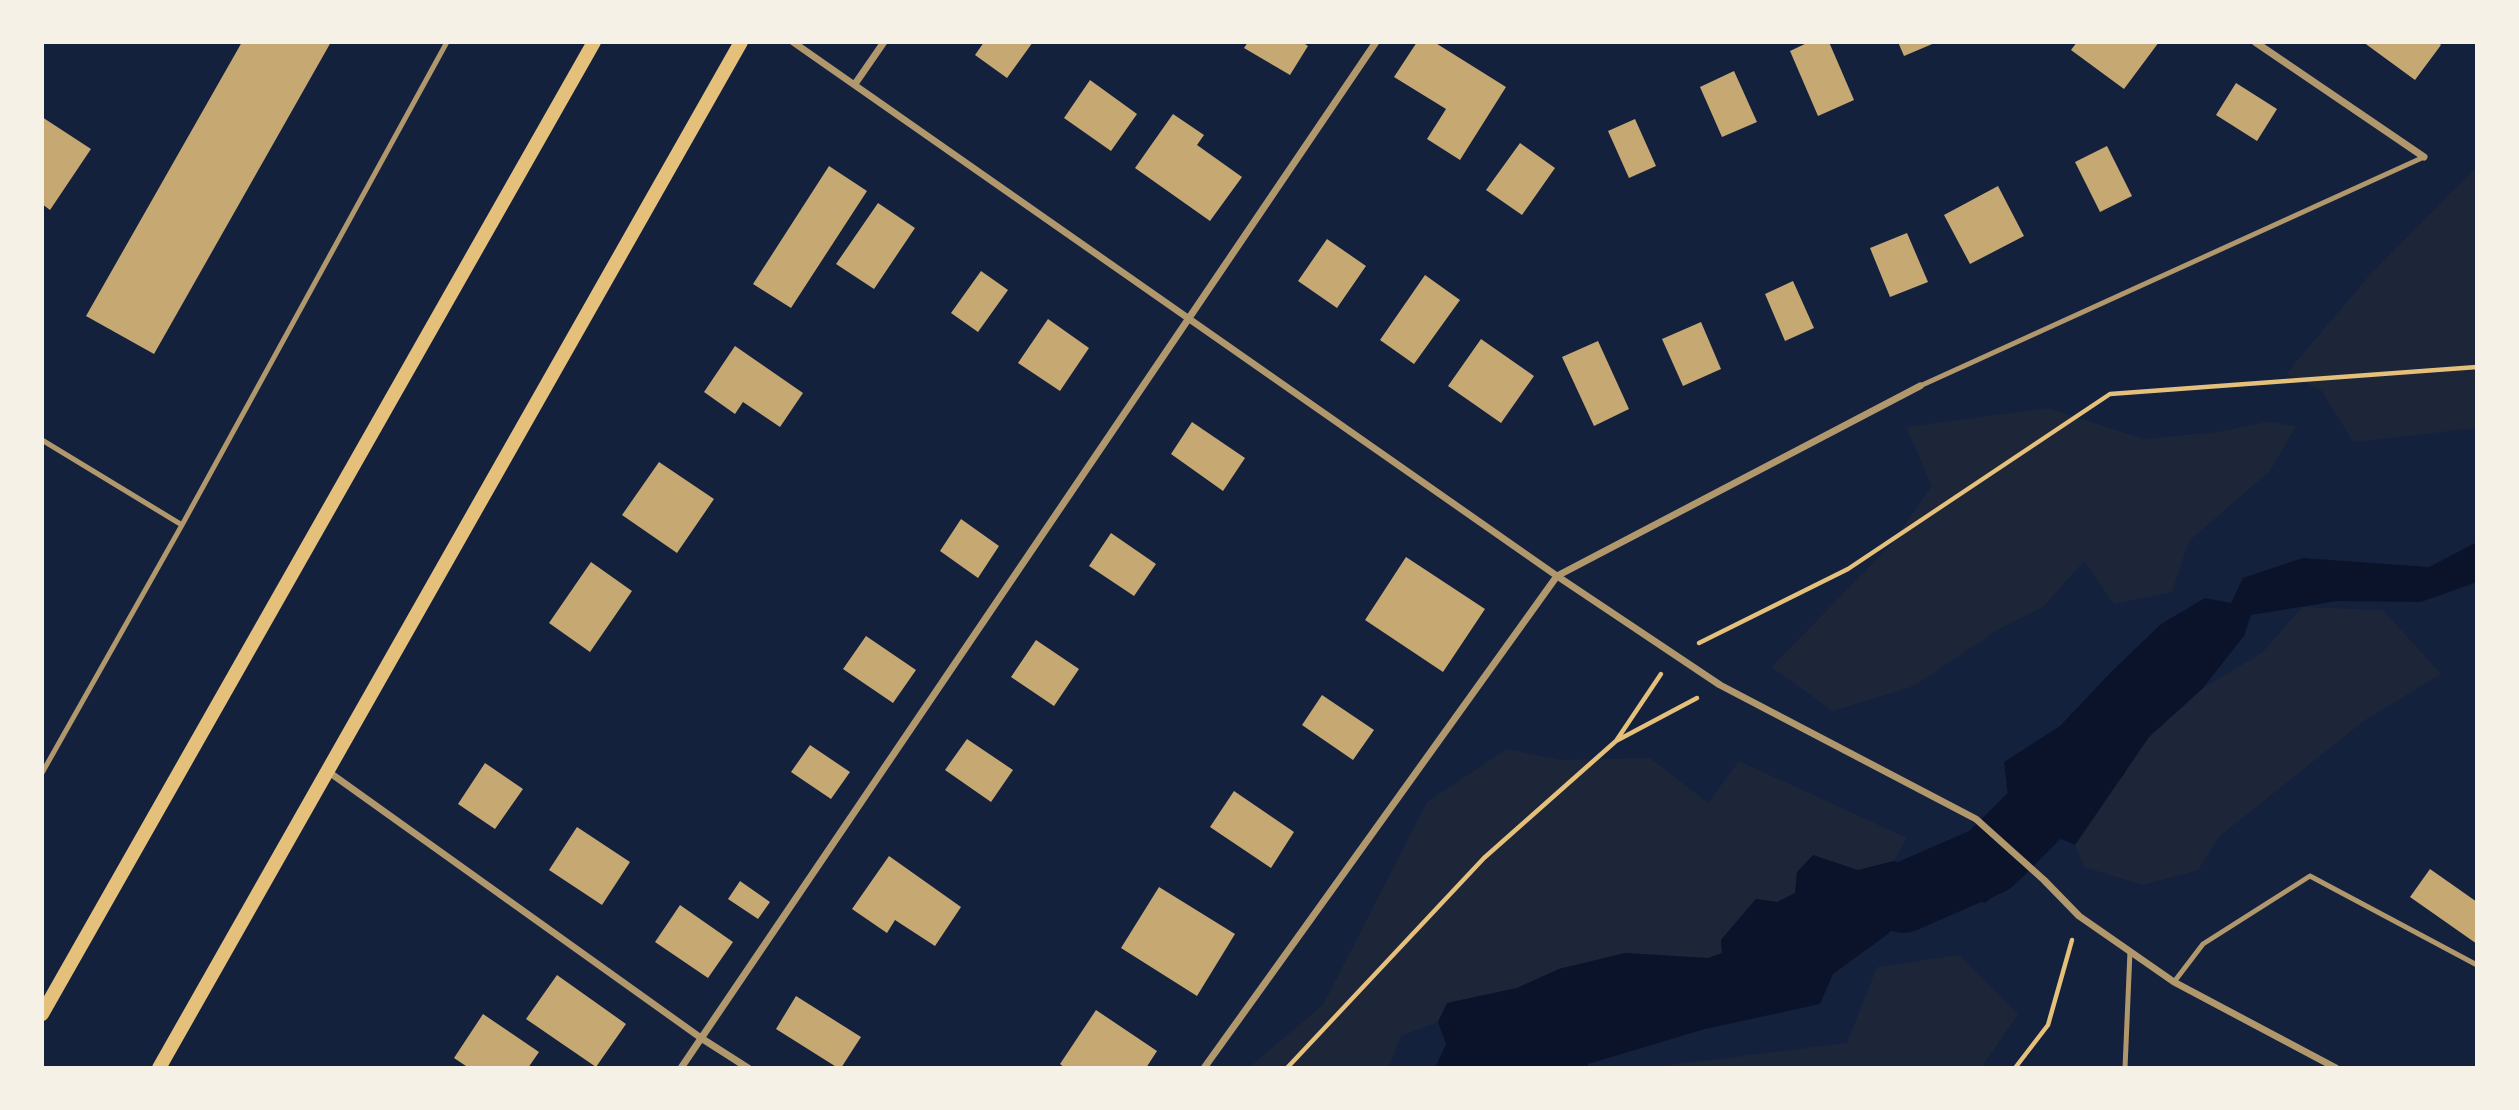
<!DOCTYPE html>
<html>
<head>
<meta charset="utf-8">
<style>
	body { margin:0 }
	#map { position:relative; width:2519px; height:1110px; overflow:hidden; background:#14213d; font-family:Arial,sans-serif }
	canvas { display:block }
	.frame { position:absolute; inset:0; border:44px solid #f6f1e7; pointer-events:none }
</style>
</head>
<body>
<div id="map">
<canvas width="2519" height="1110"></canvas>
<div class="frame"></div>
</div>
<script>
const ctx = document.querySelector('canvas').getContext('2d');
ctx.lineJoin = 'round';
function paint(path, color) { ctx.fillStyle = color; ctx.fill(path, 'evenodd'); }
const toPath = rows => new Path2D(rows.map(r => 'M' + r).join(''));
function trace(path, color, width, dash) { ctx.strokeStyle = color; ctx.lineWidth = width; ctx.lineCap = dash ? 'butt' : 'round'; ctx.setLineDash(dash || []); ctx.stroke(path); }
const green = toPath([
	[2477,166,2477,428,2353,442,2321,390,2286,374,2368,277],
	[2048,408,2144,439,2218,432,2266,422,2296,426,2270,471,2189,541,2172,592,2114,604,2084,561,2043,607,2001,628,1914,686,1833,711,1771,667,1889,547,1932,486,1906,427],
	[2302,607,2383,610,2441,674,2365,720,2220,836,2198,870,2143,885,2084,867,2075,845,2149,737,2202,689,2262,653],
	[1507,749,1561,760,1650,758,1708,803,1739,761,1907,838,1894,861,1858,870,1797,872,1795,893,1777,902,1756,899,1721,940,1723,953,1709,958,1625,953,1559,969,1517,988,1447,1003,1438,1022,1401,1036,1389,1068,1248,1068,1323,1005,1427,802],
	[1959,955,2018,1014,1981,1068,1646,1068,1847,1043,1877,967]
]);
const water = toPath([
	[2477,542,2477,582,2421,602,2337,601,2251,615,2244,636,2202,689,2149,737,2075,845,2015,819,2008,796,2004,762,2060,726,2111,672,2161,624,2205,598,2231,603,2243,578,2303,558,2429,567],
	[1965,853,1990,860,2007,884,1985,903,1961,891,1905,911,1888,934,1833,974,1820,1004,1705,1029,1588,1064,1587,1068,1435,1068,1446,1044,1438,1022,1447,1003,1517,988,1559,969,1625,953,1708,958,1722,953,1721,940,1756,899,1777,902,1795,893,1797,872,1813,855,1858,870,1894,861,1929,873]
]);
const river = toPath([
	[1903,898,1990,860,2094,756]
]);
const building = toPath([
	[242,42,331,42,154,354,86,316],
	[984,42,1033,42,1007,78,975,55],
	[1248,42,1302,42,1308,46,1290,75,1244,48],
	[1417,42,1434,42,1506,87,1460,160,1427,139,1446,109,1394,77],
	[1809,42,1829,42,1854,100,1818,116,1790,51],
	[1898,42,1937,42,1904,56],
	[2077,42,2159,42,2124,89,2071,50],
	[2363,42,2438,42,2441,45,2415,80],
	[1734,71,1757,122,1722,137,1700,87],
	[1090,80,1137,114,1111,151,1064,118],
	[2236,83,2277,109,2257,141,2216,115],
	[1173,114,1204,135,1197,145,1242,177,1210,221,1135,168],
	[42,117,91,149,50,210,42,204],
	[1635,119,1656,166,1629,178,1608,131],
	[1520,143,1555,168,1522,215,1486,190],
	[2107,146,2132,196,2100,212,2075,162],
	[829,166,867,191,791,308,753,284],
	[1998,186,2024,236,1970,264,1944,215],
	[878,203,915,228,874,289,836,264],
	[1907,233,1928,282,1890,297,1870,248],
	[1327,239,1366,266,1337,308,1298,281],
	[981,271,1008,290,978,332,951,313],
	[1425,275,1460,300,1414,364,1380,340],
	[1793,281,1814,328,1785,341,1765,294],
	[1048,319,1089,348,1060,391,1018,363],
	[1701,322,1721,369,1683,386,1662,339],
	[1481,339,1534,376,1501,423,1448,386],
	[1598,341,1629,409,1594,426,1562,357],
	[735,346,803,393,780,427,743,402,735,414,704,392],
	[1192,422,1245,458,1223,491,1171,454],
	[659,462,714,499,677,553,622,515],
	[961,519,999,546,978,578,940,551],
	[1111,533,1156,564,1134,596,1089,566],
	[1406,557,1485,609,1443,672,1365,620],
	[591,562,632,591,590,652,549,623],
	[866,636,916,670,893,703,843,669],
	[1036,640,1079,669,1054,706,1011,677],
	[1322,695,1374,730,1353,760,1302,725],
	[967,739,1013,770,991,802,945,770],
	[810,745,850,772,831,799,791,772],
	[485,763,523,789,495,829,458,804],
	[1234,791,1294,832,1271,868,1210,827],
	[577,827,630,862,602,905,549,870],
	[889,856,961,907,935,946,895,920,887,933,852,909],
	[2430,869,2477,902,2477,944,2410,897],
	[740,881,770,902,758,919,728,899],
	[1159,887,1235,934,1197,996,1121,948],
	[680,905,733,942,708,978,655,942],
	[557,975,626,1024,596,1067,526,1019],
	[796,996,861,1037,841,1068,838,1068,776,1029],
	[1096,1010,1157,1051,1146,1068,1065,1068,1060,1064],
	[483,1014,539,1052,528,1068,469,1068,454,1058]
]);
const path = toPath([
	[1699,643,1848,569,2110,394,2477,367],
	[1616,741,1661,674],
	[1287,1068,1484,858,1616,741,1697,698],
	[2015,1068,2048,1025,2072,940]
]);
const service = toPath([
	[1920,386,2424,157],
	[42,440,182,525],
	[42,773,182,525,447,42],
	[2174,982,2203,944,2310,876,2477,965],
	[2125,1068,2130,951]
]);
const minor = toPath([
	[793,42,1557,576,1720,685,1976,819,2044,880,2079,916,2174,982,2336,1068],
	[2255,42,2424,157],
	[855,84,884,42],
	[326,770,701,1038,748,1068],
	[681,1068,1376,42],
	[1204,1068,1557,576,1920,386]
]);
const secondary = toPath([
	[42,1014,594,42],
	[159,1068,741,42]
]);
paint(green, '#1d2539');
paint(water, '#0b132b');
trace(river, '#0b132b', 70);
paint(building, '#c6a872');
trace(path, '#e5c07b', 4.5);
trace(service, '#b1986c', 5);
trace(minor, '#b1986c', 7);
trace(secondary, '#e5c07b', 14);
</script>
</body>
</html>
